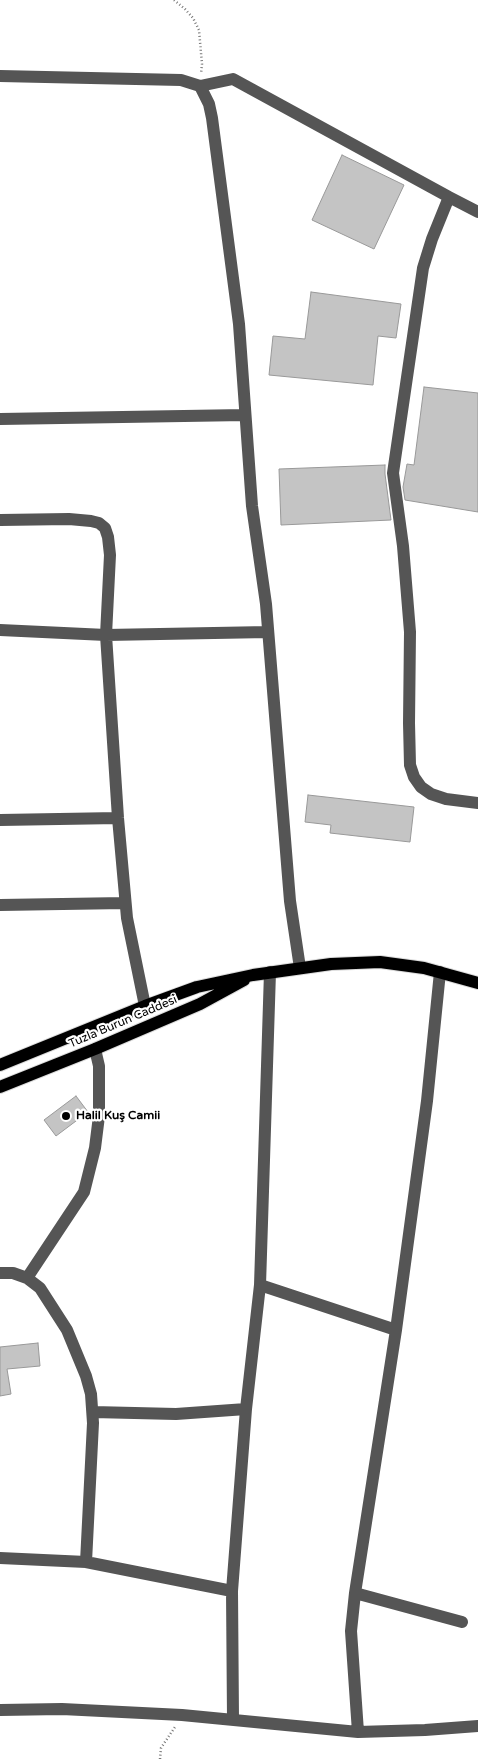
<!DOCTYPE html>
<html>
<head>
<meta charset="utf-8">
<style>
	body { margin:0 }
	canvas { display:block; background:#fff }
</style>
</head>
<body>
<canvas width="478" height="1759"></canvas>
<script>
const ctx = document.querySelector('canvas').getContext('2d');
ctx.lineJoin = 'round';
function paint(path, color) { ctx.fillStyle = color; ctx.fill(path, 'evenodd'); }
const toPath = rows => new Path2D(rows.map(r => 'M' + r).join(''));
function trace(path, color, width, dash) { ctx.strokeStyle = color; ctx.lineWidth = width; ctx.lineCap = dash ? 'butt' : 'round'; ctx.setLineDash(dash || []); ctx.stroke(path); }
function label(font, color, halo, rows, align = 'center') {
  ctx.font = font + ' "Varela Round",sans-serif'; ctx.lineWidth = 4.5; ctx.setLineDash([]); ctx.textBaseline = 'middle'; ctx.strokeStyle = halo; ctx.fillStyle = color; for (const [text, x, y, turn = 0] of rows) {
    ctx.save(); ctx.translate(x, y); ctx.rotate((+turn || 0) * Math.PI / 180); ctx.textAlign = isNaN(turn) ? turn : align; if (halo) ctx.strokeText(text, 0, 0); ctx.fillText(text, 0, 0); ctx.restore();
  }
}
const building = toPath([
	[342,155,404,185,374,249,312,220,342,155],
	[311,292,401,304,396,338,378,336,373,385,269,375,273,336,305,339,311,292],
	[424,387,478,393,478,512,405,500,403,487,407,464,414,465,424,387],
	[385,465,385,474,391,520,281,525,279,469,385,465],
	[308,795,414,807,410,842,330,833,331,825,305,822,308,795],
	[76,1096,88,1112,56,1136,44,1120,76,1096],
	[38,1343,40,1366,7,1369,11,1394,0,1396,0,1347,38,1343]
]);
const path = toPath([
	[174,0,185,9,193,18,199,30,202,64,201,74],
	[160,1759,161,1748,175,1727]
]);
const minor = toPath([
	[0,76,181,80,200,86,209,104,212,118,239,324,252,506,266,604,290,901,300,968],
	[200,86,233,79,449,197,478,212],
	[449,197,432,239,423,268,393,473,403,546,410,632,409,723,410,765,414,777,421,787,431,794,446,799,478,803],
	[0,419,245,415],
	[0,520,69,519,91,521,99,523,105,528,108,537,110,555,106,635,118,818,127,918,145,1006],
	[0,630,106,635,268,632],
	[0,820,118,818],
	[0,905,125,903],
	[0,1273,13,1273,27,1278,40,1288,67,1330,86,1376,91,1394,93,1423,86,1562],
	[27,1278,84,1192,95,1148,99,1116,99,1066,95,1049],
	[260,1285,396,1330],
	[93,1412,176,1414,246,1409],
	[0,1558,86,1562,232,1591],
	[355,1593,462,1622],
	[0,1710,62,1709,182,1715,358,1732,425,1730,478,1726],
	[233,1719,232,1591,246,1409,260,1285,270,972],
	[358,1732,351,1631,355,1593,396,1330,427,1101,440,972]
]);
const major = toPath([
	[0,1065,145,1006,197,987,253,975,331,964,380,962,424,968,478,983],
	[0,1087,95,1049,200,1004,244,980]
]);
const markers = [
	[66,1116,5,"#000"]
];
const streetNames = [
	["Tuzla Burun Caddesi",123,1022,-23]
];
const poiNames = [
	["Halil Kuş Camii",76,1116]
];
paint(building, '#c4c4c4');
trace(building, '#999', 1);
trace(major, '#dbdbdb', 14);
trace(path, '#777', 2.5, [1, 2.5]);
trace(minor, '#555', 12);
trace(major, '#000', 12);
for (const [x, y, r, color] of markers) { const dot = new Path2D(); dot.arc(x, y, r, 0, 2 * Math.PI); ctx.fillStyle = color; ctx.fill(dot); trace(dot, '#fff', 2); }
label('12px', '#000', '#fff', streetNames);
label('bold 12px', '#000', '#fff', poiNames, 'left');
</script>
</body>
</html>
